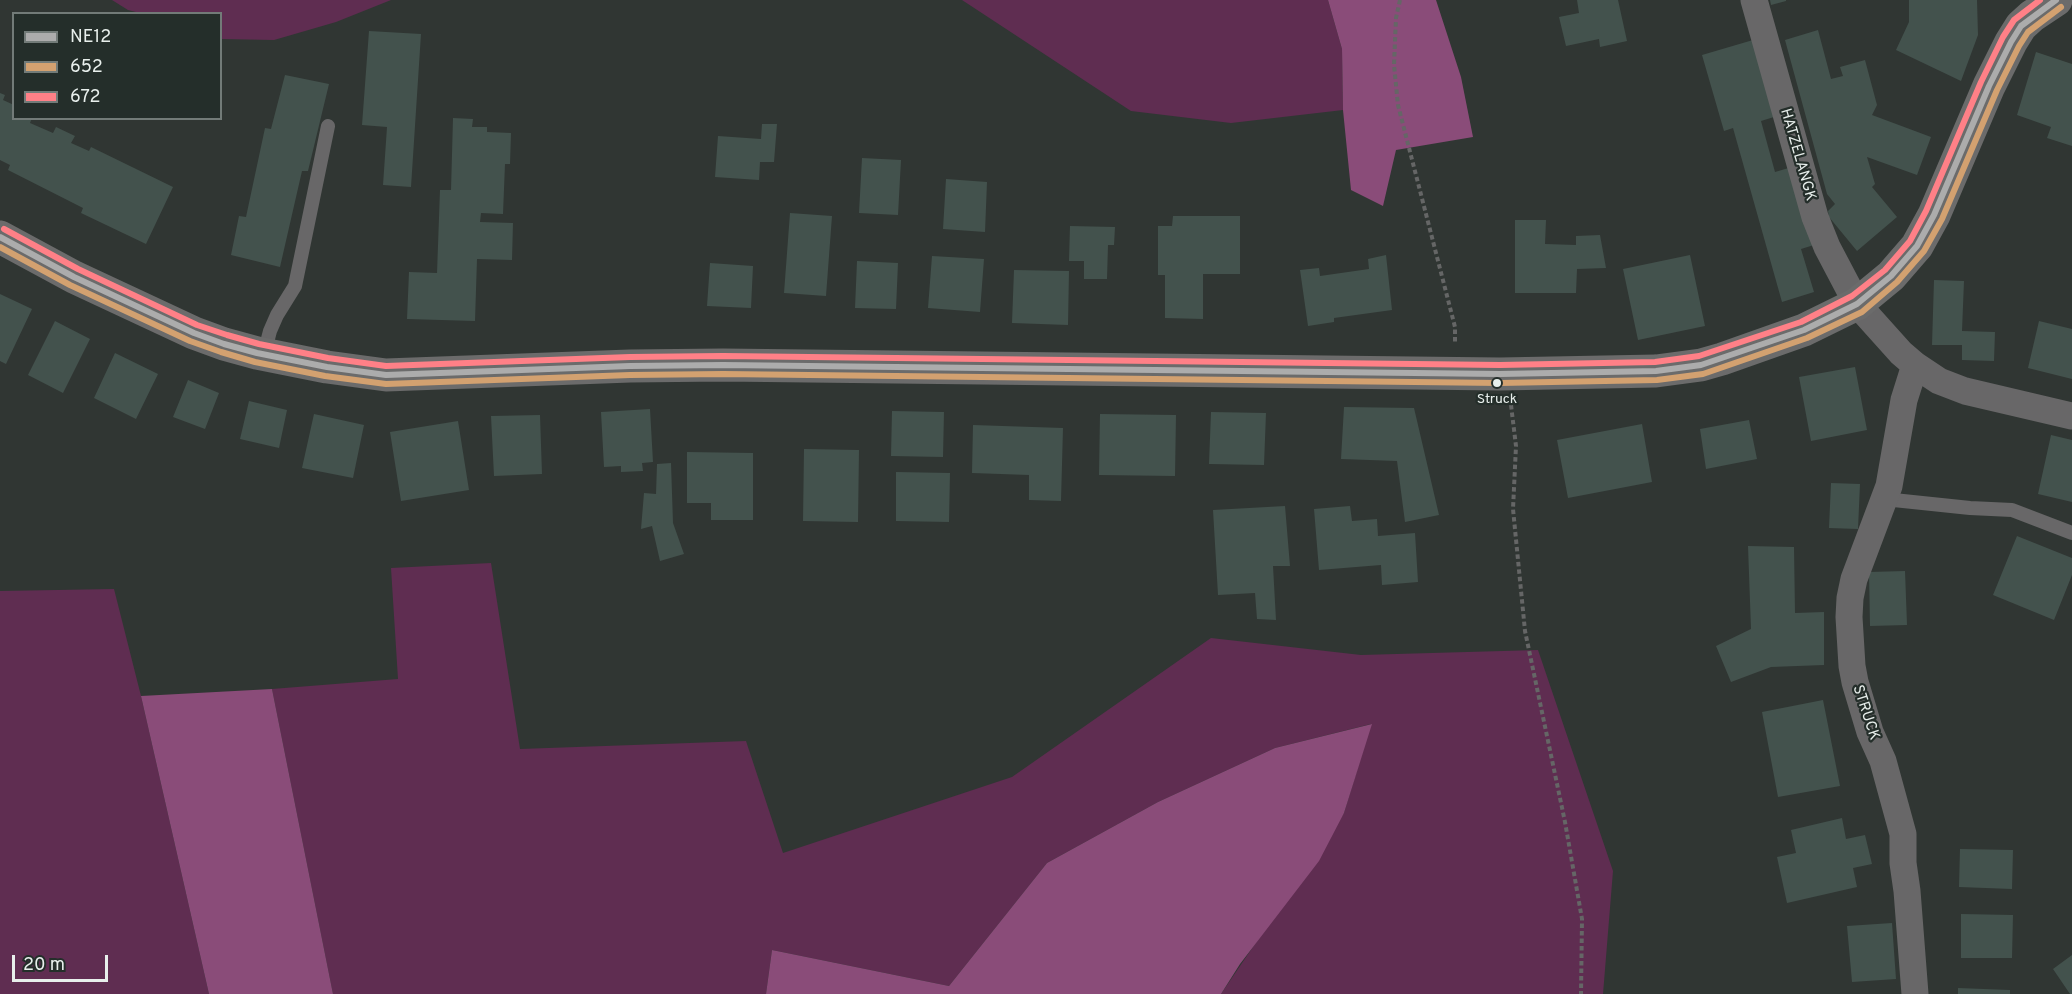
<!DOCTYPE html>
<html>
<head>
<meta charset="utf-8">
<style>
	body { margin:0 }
	#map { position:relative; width:2072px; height:994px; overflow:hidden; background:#303633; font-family:Overpass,sans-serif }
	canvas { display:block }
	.legend { position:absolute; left:12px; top:12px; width:210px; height:108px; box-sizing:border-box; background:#242e2a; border:2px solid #727b78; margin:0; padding:8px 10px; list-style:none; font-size:18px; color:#e8efec }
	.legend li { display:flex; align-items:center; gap:12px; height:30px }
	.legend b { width:30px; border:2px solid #727b78 }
	.scale { position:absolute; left:12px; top:955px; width:96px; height:27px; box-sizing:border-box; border:3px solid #e8efec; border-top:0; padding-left:8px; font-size:18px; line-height:21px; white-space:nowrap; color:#e8efec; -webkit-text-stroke:4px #242e2a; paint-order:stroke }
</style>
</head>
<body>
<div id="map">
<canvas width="2072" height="994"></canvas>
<ul class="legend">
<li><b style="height:8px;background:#acacac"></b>NE12</li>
<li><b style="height:8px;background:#d3a170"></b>652</li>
<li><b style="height:8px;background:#ff8087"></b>672</li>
</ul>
<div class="scale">20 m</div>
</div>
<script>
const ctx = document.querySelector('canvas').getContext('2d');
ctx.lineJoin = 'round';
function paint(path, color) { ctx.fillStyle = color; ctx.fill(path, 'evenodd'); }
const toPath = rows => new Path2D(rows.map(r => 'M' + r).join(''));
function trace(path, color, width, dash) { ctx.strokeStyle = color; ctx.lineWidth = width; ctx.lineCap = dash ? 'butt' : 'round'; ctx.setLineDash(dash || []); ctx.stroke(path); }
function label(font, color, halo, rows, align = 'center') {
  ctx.font = font + ' Overpass,sans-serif'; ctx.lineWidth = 4.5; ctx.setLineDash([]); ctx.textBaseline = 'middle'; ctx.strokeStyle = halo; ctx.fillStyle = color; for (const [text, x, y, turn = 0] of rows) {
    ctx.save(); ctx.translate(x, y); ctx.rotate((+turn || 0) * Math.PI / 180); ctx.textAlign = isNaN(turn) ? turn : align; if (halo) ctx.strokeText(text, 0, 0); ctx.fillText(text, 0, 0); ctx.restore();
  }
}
const green = toPath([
	[112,0,391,0,336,22,274,40,221,39,220,14,140,13,128,10],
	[962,0,1328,0,1342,49,1343,110,1231,123,1131,111],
	[491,563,520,749,746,741,783,853,1012,777,1211,638,1361,655,1538,650,1613,871,1603,994,1221,994,1344,813,1371,724,1275,748,1158,802,1047,863,949,986,772,950,766,994,333,994,272,689,398,679,391,568],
	[114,589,141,696,209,994,0,994,0,591]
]);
const forest = toPath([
	[1328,0,1436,0,1461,77,1473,137,1396,150,1383,206,1351,190,1343,110,1342,49],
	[272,689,333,994,209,994,141,696],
	[1372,724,1344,813,1319,861,1240,964,1221,994,766,994,772,950,949,986,1047,863,1158,802,1275,748]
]);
const building = toPath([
	[1577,0,1618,0,1627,41,1600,47,1599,39,1566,46,1559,17,1579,13],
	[1770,0,1786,0,1786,1,1771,5],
	[1909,0,1977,0,1978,35,1961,81,1896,50,1909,22],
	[1818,30,1831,79,1843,76,1840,67,1865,60,1877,105,1872,115,1931,137,1917,175,1867,157,1875,184,1872,187,1897,217,1857,251,1829,217,1828,211,1835,204,1827,194,1785,40],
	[369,31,421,34,411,187,383,185,387,127,362,125],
	[1753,40,1774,117,1761,121,1775,172,1792,167,1814,245,1801,249,1814,292,1782,302,1733,128,1724,131,1702,55],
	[2036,52,2072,64,2072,146,2047,138,2051,127,2017,115],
	[285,75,329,84,308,171,302,171,280,267,231,255,239,216,246,217,265,128,271,129],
	[0,93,5,95,3,100,14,105,14,118,32,118,30,123,53,133,56,127,75,136,71,143,89,151,91,147,173,187,146,244,81,213,83,208,8,170,10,165,0,160],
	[453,118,473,119,472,127,487,127,487,132,511,133,510,164,505,164,503,214,481,213,480,222,513,223,512,260,477,259,475,321,407,319,409,272,437,273,440,190,451,190],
	[762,124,777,124,774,162,760,162,759,180,715,177,718,136,761,139],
	[862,158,901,160,898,215,859,213],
	[946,179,987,182,985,232,943,229],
	[790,213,832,216,826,296,784,293],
	[1173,216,1240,216,1240,274,1203,274,1203,319,1165,318,1165,275,1158,275,1158,226,1172,226],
	[1515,220,1546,220,1545,244,1576,245,1576,236,1600,235,1606,268,1577,269,1576,293,1515,293],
	[1070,226,1115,227,1114,245,1108,245,1107,279,1084,279,1084,261,1069,261],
	[1386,255,1392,310,1334,318,1334,322,1308,326,1300,270,1319,268,1320,276,1369,269,1368,259],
	[1690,255,1705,326,1638,340,1623,269],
	[932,256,984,259,980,312,928,308],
	[857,261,898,263,896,309,855,308],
	[710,263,753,266,751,308,707,306],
	[1014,270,1069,271,1068,325,1012,323],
	[1934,280,1964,281,1962,331,1995,332,1994,361,1962,360,1962,345,1932,345],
	[0,294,32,309,6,364,0,361],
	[55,321,90,339,63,393,28,375],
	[2039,321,2072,329,2072,379,2028,368],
	[115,353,158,374,136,419,94,398],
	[1855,367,1867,430,1811,441,1799,377],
	[188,380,219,393,205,429,173,417],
	[249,401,287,410,279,448,240,439],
	[1344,407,1414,408,1439,515,1405,522,1397,461,1341,459],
	[650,409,653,462,642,463,643,471,621,472,621,466,604,467,601,412],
	[892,411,944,412,943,457,891,456],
	[1211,412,1266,413,1264,465,1209,464],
	[314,414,364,425,353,478,302,468],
	[1100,414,1176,415,1175,476,1099,475],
	[540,415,542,474,494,476,491,416],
	[1749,420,1757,459,1706,469,1700,429],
	[458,421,469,490,401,501,390,432],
	[1642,424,1652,482,1568,498,1557,440],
	[973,425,1063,428,1061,501,1029,500,1029,475,972,473],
	[2051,435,2072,440,2072,502,2038,494],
	[804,449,859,450,858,522,803,521],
	[687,452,753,453,753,520,711,520,711,503,687,503],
	[671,463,673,523,684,554,660,561,652,526,641,529,644,493,656,494,657,464],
	[896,472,950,473,949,522,896,521],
	[1831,483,1860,484,1858,529,1829,528],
	[1285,506,1290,566,1273,566,1276,620,1257,619,1255,593,1218,595,1213,510],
	[1350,506,1352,521,1377,519,1378,536,1415,533,1418,582,1382,585,1381,565,1319,570,1314,509],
	[2017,536,2072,558,2072,575,2054,620,1993,595],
	[1748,546,1794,547,1795,613,1824,612,1824,665,1771,667,1731,682,1716,646,1751,629],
	[1905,571,1907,625,1870,626,1869,572],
	[1823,700,1840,786,1778,797,1762,712],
	[1842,818,1846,839,1865,835,1872,864,1853,868,1857,887,1787,903,1777,857,1796,853,1791,830],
	[1960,849,2013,850,2012,889,1959,887],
	[1961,914,2013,915,2012,958,1961,958],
	[1892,923,1896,979,1852,982,1847,926],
	[2072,955,2072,994,2070,994,2053,969],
	[1958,988,2010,990,2010,994,1958,994]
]);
const path = toPath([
	[1400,0,1396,18,1394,65,1398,105,1455,327,1455,342],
	[1511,405,1516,446,1513,509,1525,631,1565,822,1582,919,1581,994]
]);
const lane = toPath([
	[264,354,270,331,277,315,295,286,328,126],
	[1884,499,1970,508,2012,510,2072,533]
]);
const street = toPath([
	[1754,0,1815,217,1827,247,1857,304,1901,353,1915,365,1939,381,1965,391,2072,416],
	[1915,994,1907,891,1903,863,1903,834,1883,761,1870,732,1855,682,1852,666,1849,617,1850,598,1854,579,1889,486,1904,400,1915,365]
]);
const secondary = toPath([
	[0,237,74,277,194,333,224,344,257,353,327,367,386,375,630,366,723,365,1500,374,1656,371,1701,365,1722,359,1804,330,1857,304,1891,276,1917,246,1934,215,1989,86,2011,42,2021,26,2032,16,2056,0]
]);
const bus1 = toPath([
	[0,237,74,277,194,333,224,344,257,353,327,367,386,375,630,366,723,365,1500,374,1656,371,1701,365,1804,330,1857,304,1891,276,1917,246,1934,215,1989,86,2011,42,2021,26,2056,0]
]);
const bus2 = toPath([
	[0,247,70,285,190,341,221,352,255,362,325,376,386,384,630,375,723,374,1500,383,1657,380,1703,374,1807,338,1862,312,1897,282,1924,251,1942,219,1997,90,2019,46,2028,32,2061,7]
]);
const bus3 = toPath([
	[4,229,78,269,197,325,227,335,259,344,328,358,386,366,630,357,723,356,1500,365,1655,362,1699,356,1801,322,1852,296,1885,270,1910,241,1926,211,1981,82,2003,37,2014,20,2040,0]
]);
const markers = [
	[1497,383,5,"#e8efec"]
];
const busNames = [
	["Struck",1497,400]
];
const streetNames = [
	["HATZELANGK",1797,155,74],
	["STRUCK",1865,713,72]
];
paint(green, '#5f2d51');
paint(forest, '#8a4c79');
paint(building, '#43524d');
trace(path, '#656666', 4, [4.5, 3]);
trace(lane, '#686768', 14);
trace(street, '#686768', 27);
trace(secondary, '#6b6b6b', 33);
trace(bus1, '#acacac', 6);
trace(bus2, '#d3a170', 6);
trace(bus3, '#ff8087', 6);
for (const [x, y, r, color] of markers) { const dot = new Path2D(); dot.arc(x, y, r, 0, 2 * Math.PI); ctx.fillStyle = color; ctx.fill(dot); trace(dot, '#242e2a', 2); }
label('14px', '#e8efec', '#242e2a', busNames);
label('15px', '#e8efec', '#242e2a', streetNames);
</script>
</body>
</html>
